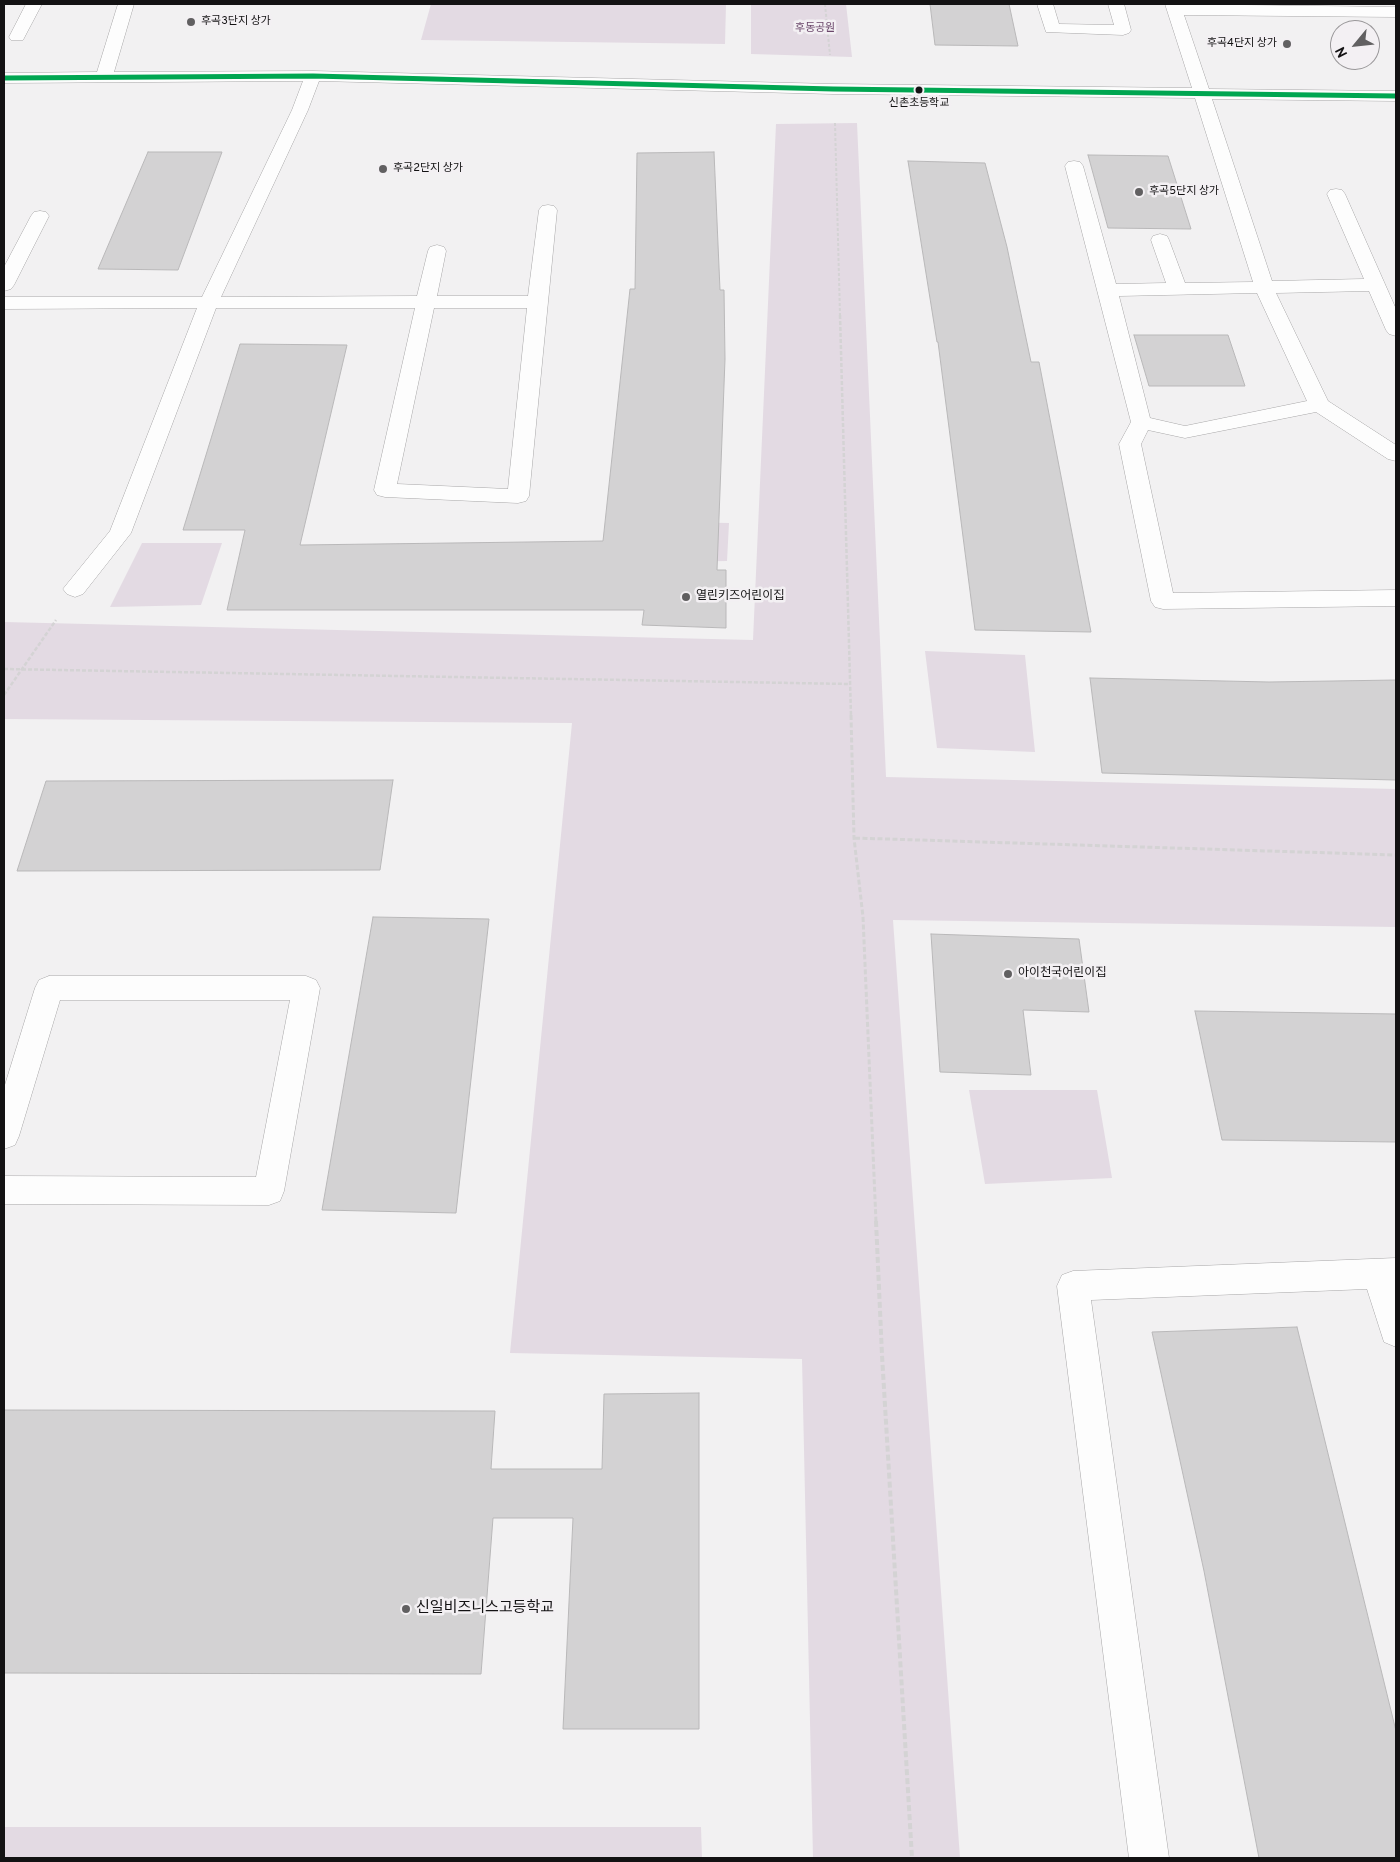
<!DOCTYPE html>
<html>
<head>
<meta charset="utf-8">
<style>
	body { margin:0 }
	#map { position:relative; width:1400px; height:1862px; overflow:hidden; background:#f2f1f2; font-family:Overpass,sans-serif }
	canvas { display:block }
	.frame { position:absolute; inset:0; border:5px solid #131213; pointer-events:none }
	.north { position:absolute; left:1330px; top:20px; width:50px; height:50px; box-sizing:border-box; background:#f3f0f3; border:1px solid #999799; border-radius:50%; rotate:242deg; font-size:14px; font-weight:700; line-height:20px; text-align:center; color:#131213 }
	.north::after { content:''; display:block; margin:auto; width:18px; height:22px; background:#616061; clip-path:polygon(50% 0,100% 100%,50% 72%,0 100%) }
</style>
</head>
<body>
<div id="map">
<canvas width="1400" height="1862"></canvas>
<div class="frame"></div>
<div class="north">N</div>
</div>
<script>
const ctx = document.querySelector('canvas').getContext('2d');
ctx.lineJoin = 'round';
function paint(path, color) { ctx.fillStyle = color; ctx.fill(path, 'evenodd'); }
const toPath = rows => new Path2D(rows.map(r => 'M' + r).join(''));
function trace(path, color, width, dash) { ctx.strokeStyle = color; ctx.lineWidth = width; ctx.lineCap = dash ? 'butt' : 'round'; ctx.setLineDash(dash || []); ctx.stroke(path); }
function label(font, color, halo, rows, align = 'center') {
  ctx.font = font + ' Overpass,"Noto Sans KR",sans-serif'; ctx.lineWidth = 5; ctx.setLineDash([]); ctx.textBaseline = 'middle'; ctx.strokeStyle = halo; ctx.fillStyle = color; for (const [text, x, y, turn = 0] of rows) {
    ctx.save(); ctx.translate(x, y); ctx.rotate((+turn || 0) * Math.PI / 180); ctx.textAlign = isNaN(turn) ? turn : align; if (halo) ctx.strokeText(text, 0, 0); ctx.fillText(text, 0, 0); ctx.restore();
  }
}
const green = toPath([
	[431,4,726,4,725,44,421,40],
	[751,4,846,4,852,57,751,54],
	[857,123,886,777,1396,789,1396,927,893,920,960,1858,813,1858,802,1359,510,1353,572,723,4,719,4,622,753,640,776,124],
	[674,522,729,523,727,561,671,562],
	[142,543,222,543,201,605,110,607],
	[925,651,1025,655,1035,752,937,748],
	[969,1090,1097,1090,1112,1178,985,1184],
	[4,1827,701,1827,702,1858,4,1858]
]);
const building = toPath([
	[930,4,1009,4,1018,46,935,45,930,4],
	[148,152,222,152,178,270,98,269,148,152],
	[714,152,720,290,724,290,725,359,717,570,726,570,726,628,642,625,644,610,227,610,245,530,183,530,240,344,347,345,300,545,603,541,630,289,635,289,637,153,714,152],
	[1088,155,1168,156,1191,229,1108,228,1088,155],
	[908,161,985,163,1007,247,1031,362,1039,362,1091,632,975,630,938,342,937,342,908,161],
	[1134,335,1228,335,1245,386,1149,386,1134,335],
	[1090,678,1269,682,1396,680,1396,780,1102,773,1090,678],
	[393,780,380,870,17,871,46,781,393,780],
	[373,917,489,919,456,1213,322,1210,373,917],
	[931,934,1079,939,1089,1012,1023,1010,1031,1075,940,1072,931,934],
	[1195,1011,1396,1014,1396,1142,1222,1140,1195,1011],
	[1297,1327,1396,1731,1396,1858,1259,1858,1204,1571,1152,1332,1297,1327],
	[699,1393,699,1729,563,1729,573,1518,493,1518,481,1674,4,1673,4,1410,495,1411,491,1469,602,1469,604,1394,699,1393]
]);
const pathFar3 = toPath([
	[825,4,830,55],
	[835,123,840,316]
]);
const pathFar2 = toPath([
	[840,315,851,716],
	[4,669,849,684],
	[4,695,56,620]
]);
const pathFar1 = toPath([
	[851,715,854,838,863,917,876,1222],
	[855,838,1396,855]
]);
const path = toPath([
	[876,1221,882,1355,912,1858]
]);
const minor = toPath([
	[26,4,42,4,23,40,11,40,9,37,26,4],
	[118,4,134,4,114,72,313,71,833,84,1192,88,1165,4,1396,7,1396,17,1184,15,1209,89,1396,91,1396,101,1212,99,1272,281,1364,279,1327,194,1330,190,1336,189,1342,190,1345,194,1396,309,1396,336,1389,334,1386,330,1369,291,1276,293,1328,401,1396,445,1396,461,1388,459,1316,412,1185,438,1148,430,1141,444,1173,593,1396,590,1396,606,1163,609,1155,607,1151,601,1119,444,1131,422,1065,166,1068,162,1074,161,1080,162,1083,166,1116,284,1166,283,1151,240,1153,236,1160,234,1167,236,1169,240,1185,283,1253,282,1195,98,833,94,319,81,308,110,221,297,417,296,428,251,430,247,437,245,444,247,446,251,437,296,528,296,539,210,542,206,548,205,554,206,557,210,529,496,526,501,518,503,385,497,377,495,374,490,415,308,216,308,131,533,83,594,75,597,67,594,63,589,67,584,110,531,197,308,4,309,4,297,202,297,292,110,303,81,4,83,4,73,97,72,118,4],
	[1257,293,1307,401,1185,426,1150,418,1119,296,1257,293],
	[434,308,527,308,508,489,397,484,434,308],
	[1037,4,1053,4,1059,24,1114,25,1108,4,1124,4,1131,30,1129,33,1123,35,1046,32,1037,4],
	[40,211,46,212,49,216,14,285,11,289,4,291,4,267,31,216,34,212,40,211],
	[49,976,306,976,316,980,320,988,284,1191,280,1201,269,1205,4,1204,4,1176,256,1177,290,1000,60,1000,19,1136,15,1145,4,1149,4,1088,35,988,39,980,49,976],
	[1396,1258,1396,1347,1384,1342,1367,1289,1091,1300,1169,1858,1129,1858,1057,1286,1062,1275,1073,1271,1396,1258]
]);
const bus1 = toPath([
	[4,78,313,76,833,89,1396,96]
]);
const markers = [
	[191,22,5,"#616061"],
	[1287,44,5,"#616061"],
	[919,90,4.5,"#131213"],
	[383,169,5,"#616061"],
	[1139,192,5,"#616061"],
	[686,597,5,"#616061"],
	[1008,974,5,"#616061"],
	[406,1609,5,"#616061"]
];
const farPoinames = [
	["후곡3단지 상가",201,22],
	["후곡4단지 상가",1277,44,"right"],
	["후곡2단지 상가",393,169],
	["후곡5단지 상가",1149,192]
];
const farParknames = [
	["후동공원",815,29]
];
const busNames = [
	["신촌초등학교",919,104]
];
const poiNames = [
	["열린키즈어린이집",696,597],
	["아이천국어린이집",1018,974]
];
const nearPoinames = [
	["신일비즈니스고등학교",416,1609]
];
paint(green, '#e3dae3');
paint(building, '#d3d2d3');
trace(building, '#b9b8b9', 1);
trace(minor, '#a8a7a8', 1);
trace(pathFar3, '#d4d3d4', 2, [3, 2]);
trace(pathFar2, '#d4d3d4', 2.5, [4, 2]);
trace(pathFar1, '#d4d3d4', 3, [5, 2.5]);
trace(path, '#d4d3d4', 4, [6, 3]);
paint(minor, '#fdfdfd');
trace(bus1, '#00a651', 5);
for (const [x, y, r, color] of markers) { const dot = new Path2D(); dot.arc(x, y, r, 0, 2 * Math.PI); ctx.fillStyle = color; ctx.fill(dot); trace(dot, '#f3f0f3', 2); }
label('11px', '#131213', '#f3f0f3', farPoinames, 'left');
label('11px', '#6b476b', '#f3f0f3', farParknames);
label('11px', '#131213', '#f3f0f3', busNames);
label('12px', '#131213', '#f3f0f3', poiNames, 'left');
label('15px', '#131213', '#f3f0f3', nearPoinames, 'left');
</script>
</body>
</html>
